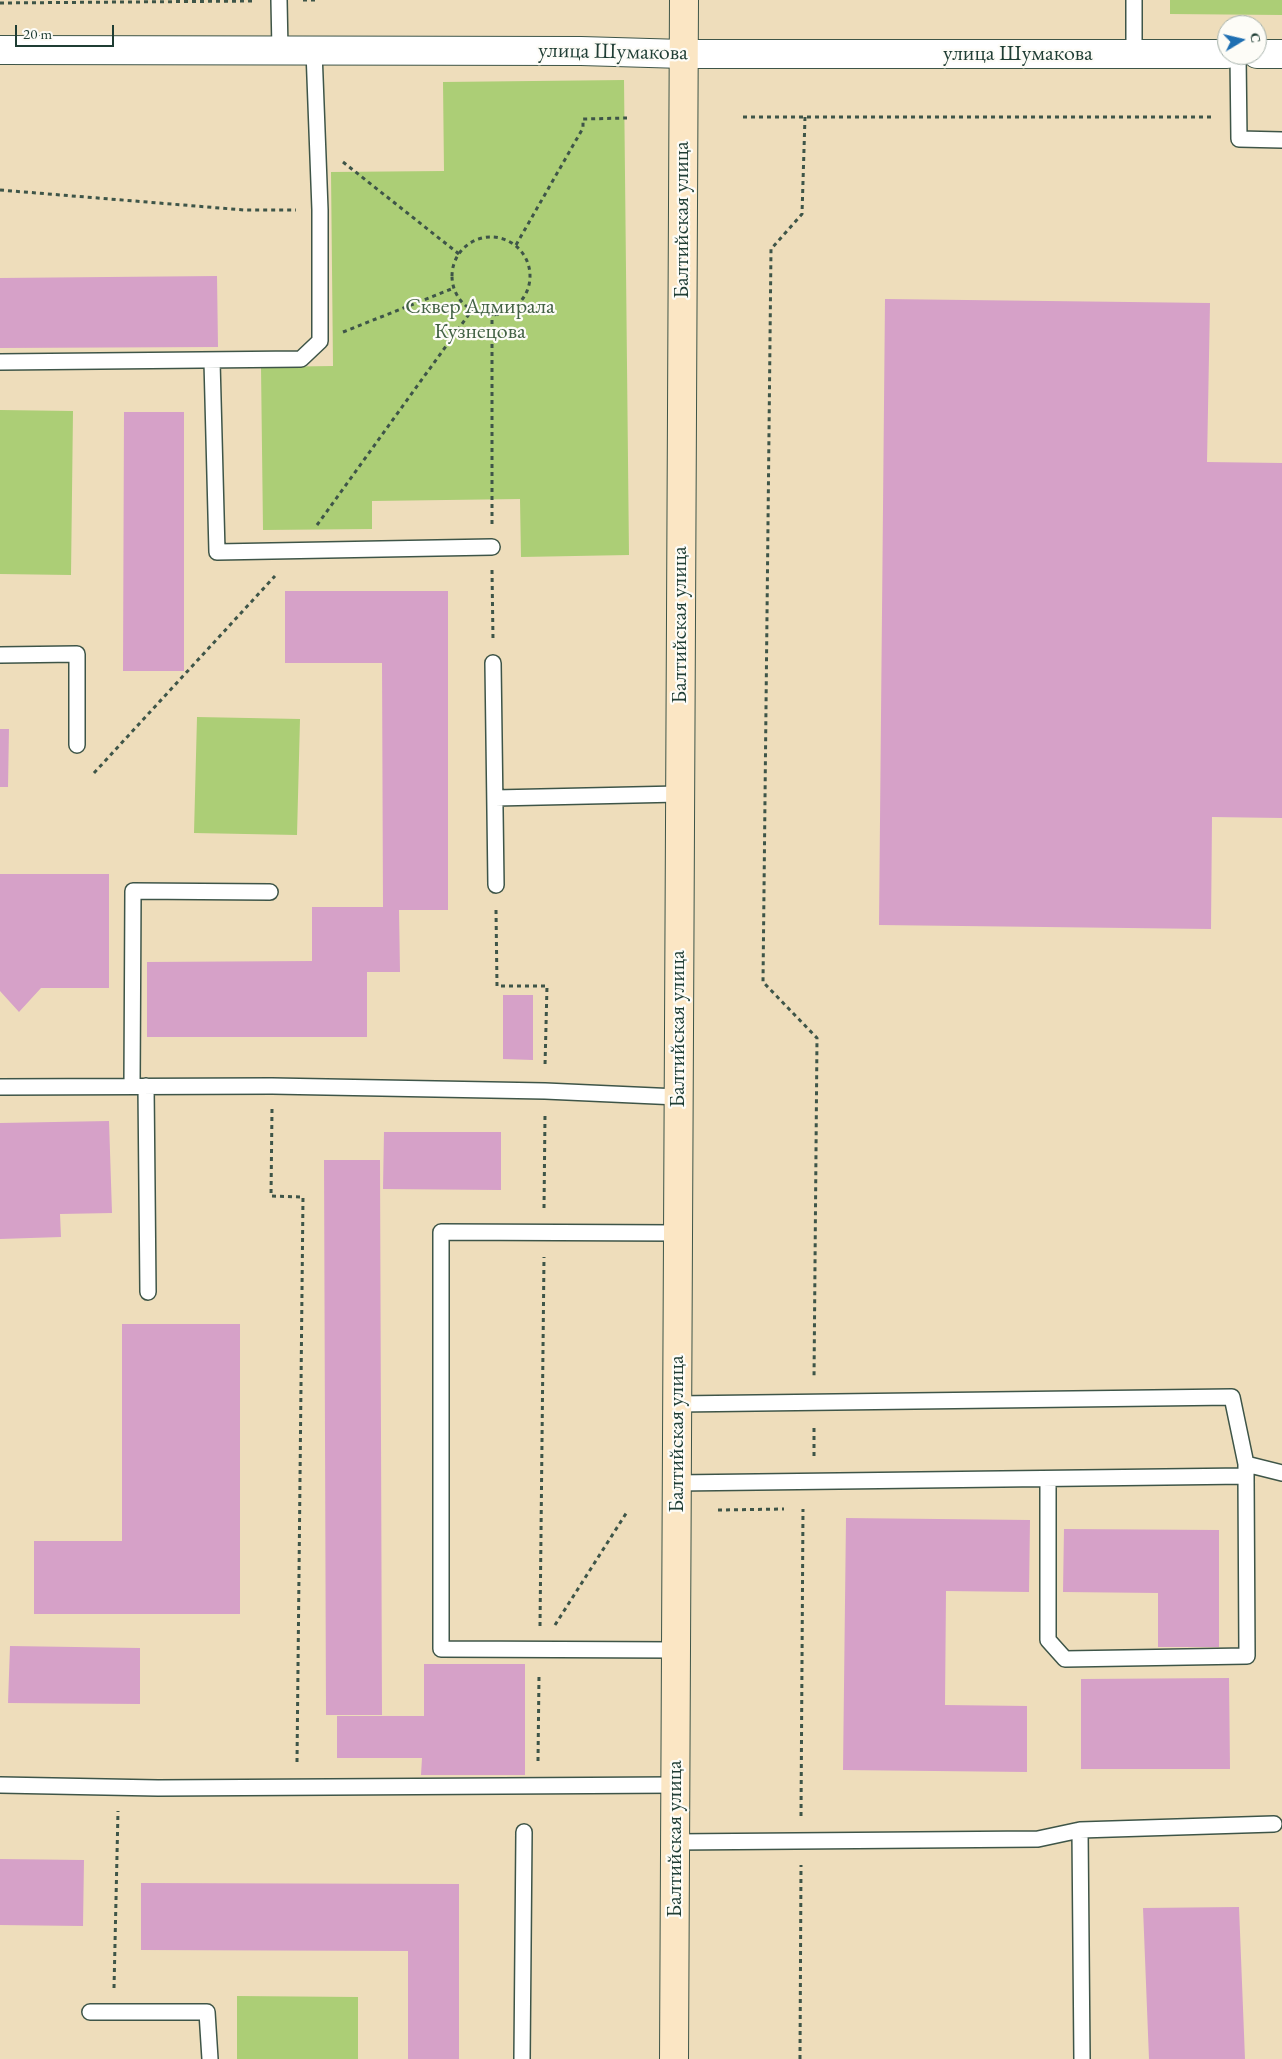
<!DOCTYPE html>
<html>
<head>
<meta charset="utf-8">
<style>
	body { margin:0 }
	#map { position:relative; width:1282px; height:2059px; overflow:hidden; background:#edb; font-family:"EB Garamond",serif }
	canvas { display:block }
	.north { position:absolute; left:1217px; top:15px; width:50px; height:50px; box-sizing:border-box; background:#fdfcf7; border:1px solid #a4b0a9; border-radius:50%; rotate:81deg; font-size:14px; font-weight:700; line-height:20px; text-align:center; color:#1f3d34 }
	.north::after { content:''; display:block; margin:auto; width:18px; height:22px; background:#1f6fb2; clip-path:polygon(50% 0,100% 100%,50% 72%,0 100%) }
	.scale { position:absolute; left:15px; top:25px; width:99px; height:22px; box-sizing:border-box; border:2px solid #1f3d34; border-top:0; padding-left:6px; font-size:15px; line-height:18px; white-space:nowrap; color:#1f3d34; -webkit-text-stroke:4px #fdfcf7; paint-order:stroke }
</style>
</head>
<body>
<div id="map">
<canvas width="1282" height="2059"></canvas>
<div class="north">С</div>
<div class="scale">20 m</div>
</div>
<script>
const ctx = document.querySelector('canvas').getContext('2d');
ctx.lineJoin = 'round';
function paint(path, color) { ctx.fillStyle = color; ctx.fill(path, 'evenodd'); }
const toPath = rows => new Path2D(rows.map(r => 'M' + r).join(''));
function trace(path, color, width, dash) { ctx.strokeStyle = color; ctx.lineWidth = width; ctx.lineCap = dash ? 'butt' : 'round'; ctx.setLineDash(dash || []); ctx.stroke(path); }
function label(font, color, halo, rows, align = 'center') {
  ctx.font = font + ' "EB Garamond",serif'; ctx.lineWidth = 4.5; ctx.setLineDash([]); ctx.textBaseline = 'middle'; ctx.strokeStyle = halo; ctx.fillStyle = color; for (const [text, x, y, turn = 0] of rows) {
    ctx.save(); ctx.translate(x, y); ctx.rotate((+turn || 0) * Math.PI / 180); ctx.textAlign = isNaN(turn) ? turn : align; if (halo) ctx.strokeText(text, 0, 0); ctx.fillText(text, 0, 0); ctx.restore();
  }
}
const green = toPath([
	[1170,0,1282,0,1282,15,1170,14],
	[624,80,629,555,521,557,520,499,372,501,372,529,263,530,261,367,333,366,331,172,444,171,443,82],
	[0,410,73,411,71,575,0,574],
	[197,717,300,719,297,835,194,833],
	[237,1996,358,1997,358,2059,237,2059]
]);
const building = toPath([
	[217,276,218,347,0,348,0,278],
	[885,299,1210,303,1207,462,1282,463,1282,818,1212,817,1211,929,879,925],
	[124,412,184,412,184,671,123,671],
	[285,591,448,591,448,910,399,910,400,972,367,972,367,1037,147,1037,147,962,312,961,312,907,383,907,382,663,285,663],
	[0,729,9,729,8,787,0,787],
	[0,874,109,874,109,988,41,988,19,1012,0,991],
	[503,995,533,995,533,1060,503,1059],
	[109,1121,112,1213,60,1214,61,1237,0,1239,0,1123],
	[384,1132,501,1132,501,1190,383,1189],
	[324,1160,380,1160,382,1715,326,1715],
	[122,1324,240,1324,240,1614,34,1614,34,1541,122,1541],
	[846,1518,1030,1520,1029,1592,946,1591,945,1705,1027,1706,1027,1772,843,1770],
	[1064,1529,1219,1530,1219,1647,1158,1647,1158,1593,1063,1592],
	[10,1646,140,1648,140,1704,8,1703],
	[424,1664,525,1664,525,1775,421,1775,422,1758,337,1758,337,1716,424,1716],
	[1229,1678,1230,1769,1081,1769,1081,1679],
	[0,1859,84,1860,83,1926,0,1925],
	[141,1883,459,1884,459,2059,408,2059,408,1951,141,1950],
	[1239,1907,1245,2059,1149,2059,1143,1908]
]);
const path = toPath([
	[303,0,318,0],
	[0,3,254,1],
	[743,117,1214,117],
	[805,117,802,214,771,249,763,982,817,1038,814,1379],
	[343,162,459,254],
	[0,190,244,210,296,210],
	'452 276a39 39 0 1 1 78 0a39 39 0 1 1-78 0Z',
	[516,245,583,128,583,119,627,118],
	[343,332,454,288],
	[492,524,492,315],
	[317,525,472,310],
	[492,570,493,639],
	[94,773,275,576],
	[496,910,497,986,547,986,545,1066],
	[272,1109,271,1196,303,1197,297,1762],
	[544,1208,545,1115],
	[814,1428,814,1456],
	[718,1510,784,1509],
	[555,1625,627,1512],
	[540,1626,544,1257],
	[538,1761,539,1675],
	[801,1816,803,1509],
	[114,1988,118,1811],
	[800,2059,801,1865]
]);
const lane = toPath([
	[279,0,280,50],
	[1134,0,1134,54],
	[1238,55,1239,139,1282,140],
	[212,361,217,552,492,547],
	[0,362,301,359,320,341,320,210,314,51],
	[0,655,77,654,77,745],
	[493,663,496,885],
	[495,798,679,794],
	[132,1086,133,891,270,892],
	[146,1086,148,1292],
	[0,1087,272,1086,545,1091,678,1097],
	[677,1404,1232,1397,1246,1464,1282,1473],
	[1048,1479,1048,1640,1065,1659,1247,1656,1246,1476],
	[676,1483,1246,1476,1246,1464],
	[676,1650,441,1649,441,1232,678,1233],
	[0,1785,158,1788,675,1785],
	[1080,1830,1082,2059],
	[675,1842,1038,1839,1080,1830,1274,1824],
	[90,2012,207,2012,210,2059],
	[522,2059,524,1832]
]);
const street = toPath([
	[0,50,581,51,683,54,1227,54],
	[1257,54,1282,54]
]);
const secondary = toPath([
	[674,2059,684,0]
]);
const streetNames = [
	["улица Шумакова",613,52,1],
	["улица Шумакова",1018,54],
	["Балтийская улица",682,220,-90],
	["Балтийская улица",680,625,-90],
	["Балтийская улица",678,1029,-90],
	["Балтийская улица",677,1434,-90],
	["Балтийская улица",675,1839,-90]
];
const parkNames = [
	["Сквер Адмирала",480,307],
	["Кузнецова",480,332]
];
paint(green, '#acce76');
paint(building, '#d6a1c8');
trace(lane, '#3e5548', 18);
trace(street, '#3e5548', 30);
trace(secondary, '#3e5548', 30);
trace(path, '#3e5548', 3, [4, 4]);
trace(lane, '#fff', 15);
trace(street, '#fff', 28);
trace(secondary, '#fbe6c4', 28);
label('22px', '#1f3d34', '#fdfcf7', streetNames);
label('22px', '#426144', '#fdfcf7', parkNames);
</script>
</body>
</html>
